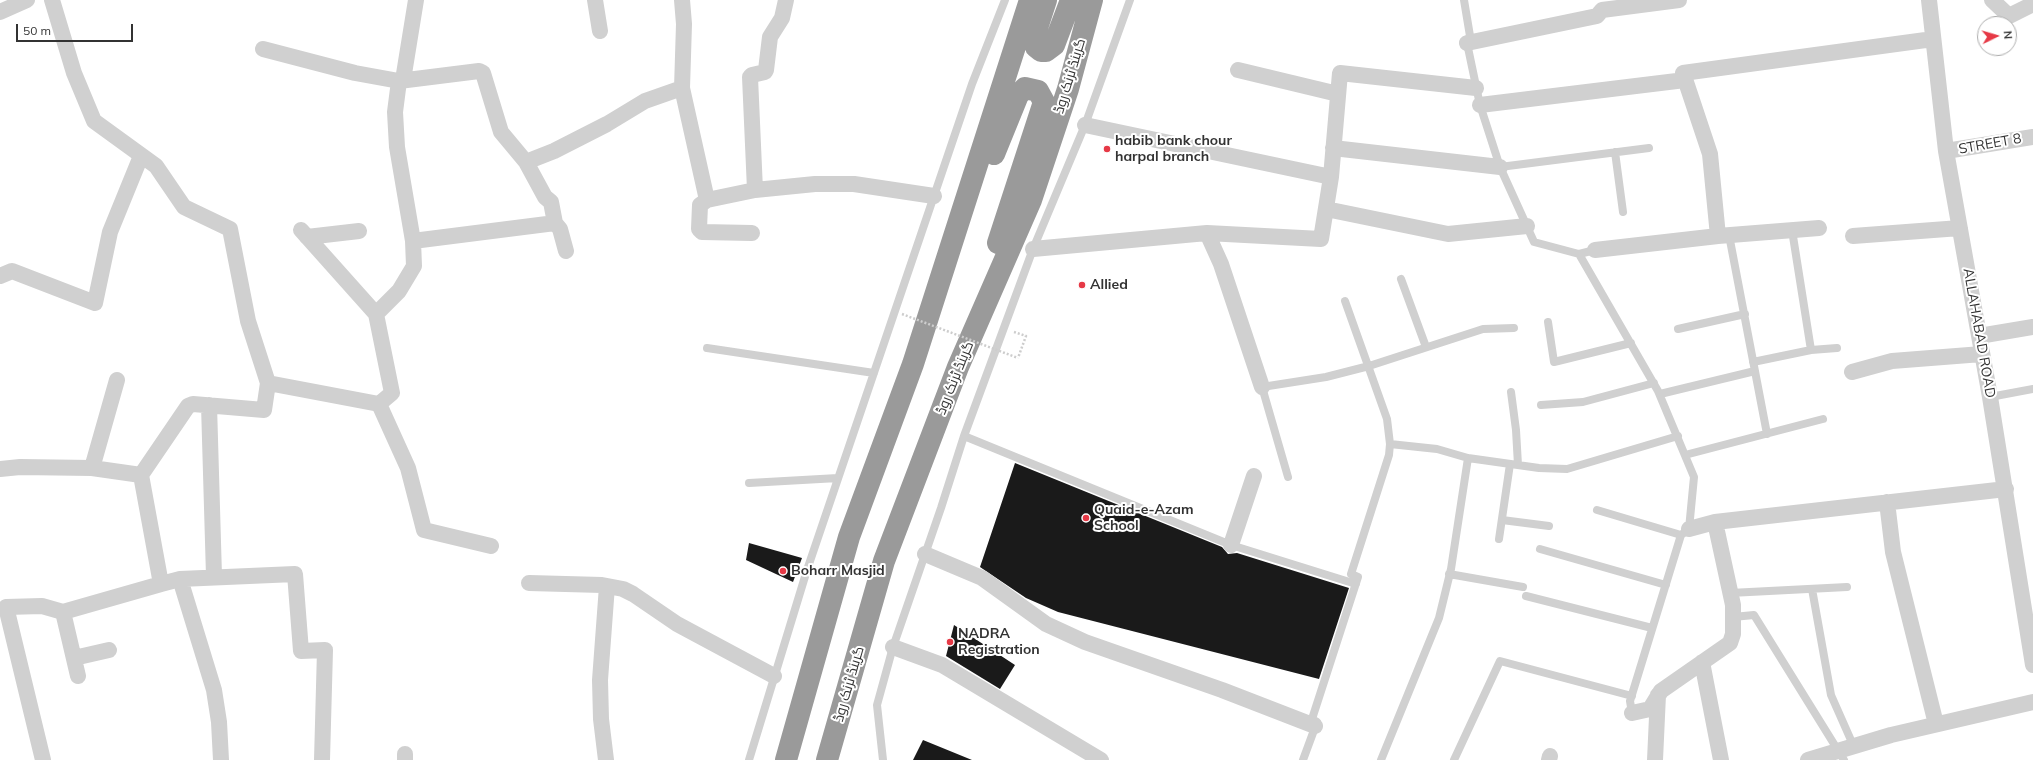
<!DOCTYPE html>
<html>
<head>
<meta charset="utf-8">
<style>
	body { margin:0 }
	#map { position:relative; width:2033px; height:760px; overflow:hidden; background:#fff; font-family:Mulish,sans-serif }
	canvas { display:block }
	.north { position:absolute; left:1977px; top:16px; width:40px; height:40px; box-sizing:border-box; background:#fff; border:1px solid #adadad; border-radius:50%; rotate:85deg; font-size:11px; font-weight:700; line-height:16px; text-align:center; color:#333 }
	.north::after { content:''; display:block; margin:auto; width:14px; height:18px; background:#e63946; clip-path:polygon(50% 0,100% 100%,50% 72%,0 100%) }
	.scale { position:absolute; left:16px; top:24px; width:117px; height:18px; box-sizing:border-box; border:2px solid #333; border-top:0; padding-left:5px; font-size:12px; line-height:14px; white-space:nowrap; color:#333; -webkit-text-stroke:3px #fff; paint-order:stroke }
</style>
</head>
<body>
<div id="map">
<canvas width="2033" height="760"></canvas>
<div class="north">N</div>
<div class="scale">50 m</div>
</div>
<script>
const ctx = document.querySelector('canvas').getContext('2d');
ctx.lineJoin = 'round';
function paint(path, color) { ctx.fillStyle = color; ctx.fill(path, 'evenodd'); }
const toPath = rows => new Path2D(rows.map(r => 'M' + r).join(''));
function trace(path, color, width, dash) { ctx.strokeStyle = color; ctx.lineWidth = width; ctx.lineCap = dash ? 'butt' : 'round'; ctx.setLineDash(dash || []); ctx.stroke(path); }
function label(font, color, halo, rows, align = 'center') {
  ctx.font = font + ' Mulish,Cairo,sans-serif'; ctx.lineWidth = 4; ctx.setLineDash([]); ctx.textBaseline = 'middle'; ctx.strokeStyle = halo; ctx.fillStyle = color; for (const [text, x, y, turn = 0] of rows) {
    ctx.save(); ctx.translate(x, y); ctx.rotate((+turn || 0) * Math.PI / 180); ctx.textAlign = isNaN(turn) ? turn : align; if (halo) ctx.strokeText(text, 0, 0); ctx.fillText(text, 0, 0); ctx.restore();
  }
}
const building = toPath([
	[1015,463,1222,547,1228,554,1237,553,1349,588,1319,679,1058,612,1026,598,980,567],
	[749,543,802,558,793,582,746,560],
	[954,625,1015,665,1000,689,946,656],
	[923,740,972,760,913,760]
]);
const path = toPath([
	[1014,332,1026,336,1018,358]
]);
const lane = toPath([
	[1464,0,1471,42],
	[1467,43,1480,105,1500,167,1534,242,1579,254,1595,250],
	[1615,152,1623,212],
	[1500,167,1649,148],
	[1792,230,1811,350],
	[1729,235,1767,434],
	[1579,254,1658,391,1694,477,1689,529,1681,535,1630,701,1632,713],
	[1401,279,1426,347],
	[1548,322,1554,362,1631,343],
	[1678,329,1745,314],
	[707,348,874,373],
	[1753,362,1811,350,1837,348],
	[1511,392,1516,430,1518,465],
	[1660,394,1755,371],
	[1990,397,2033,389],
	[1541,405,1583,402,1654,383],
	[964,436,1231,545,1356,584],
	[1390,444,1437,449,1468,458,1539,468,1567,469,1678,436],
	[1685,455,1823,419],
	[1288,477,1262,387,1326,377,1369,366,1483,329,1514,328],
	[749,483,838,478],
	[1597,510,1681,535],
	[1502,520,1549,526],
	[1499,539,1510,464],
	[1540,549,1666,585],
	[1449,574,1523,587],
	[1812,589,1831,695,1854,747],
	[1730,593,1847,587],
	[1526,596,1652,628],
	[1733,617,1754,615,1844,760],
	[749,760,807,570,972,84,1005,0],
	[883,760,877,705,893,647,941,508,964,436,1033,249,1085,125,1130,0],
	[1303,760,1317,722,1312,719,1358,577,1351,574,1389,455,1390,444,1387,419,1345,301],
	[1381,760,1439,618,1451,569,1468,458],
	[1454,760,1500,661,1632,696]
]);
const street = toPath([
	[52,0,74,73,94,121,156,166,184,207,230,229,248,321,268,383],
	[595,0,600,31],
	[682,0,684,24,682,88,707,200],
	[1929,0,1946,151,1990,397,2033,665],
	[1992,0,2009,16,2033,4],
	[0,12,27,0],
	[1467,43,1597,16,1602,10,1679,0],
	[263,49,355,73,399,81],
	[1238,70,1338,94],
	[403,80,416,0],
	[1480,105,1685,80],
	[1085,125,1331,177,1321,239,1207,233],
	[1333,148,1500,167],
	[1946,151,2033,137],
	[526,162,545,197,551,202,555,223,560,229,566,251],
	[1331,177,1340,73,1476,88],
	[755,190,750,77,752,75,765,72,766,70,770,37,782,18,786,0],
	[1326,209,1448,234,1527,226],
	[1819,228,1718,236,1710,154,1683,73,1933,39],
	[301,230,376,314],
	[752,233,702,232,699,229,700,205,707,200,755,190,815,184,854,184,934,196],
	[1853,236,1960,228],
	[307,237,359,231],
	[413,241,555,223],
	[1033,249,1207,233,1221,264,1262,387],
	[1595,250,1718,236],
	[0,276,12,271,95,303,110,232,141,156],
	[1979,336,2033,327],
	[1852,372,1892,361,1982,354],
	[379,404,392,393,376,314,399,291,414,266,413,241,397,147,395,112,399,81,479,71,483,73,501,132,526,162,554,151,607,124,645,101,682,88],
	[209,405,214,576],
	[92,468,117,380],
	[0,469,20,467,92,468,141,475],
	[1887,502,1893,552,1936,724],
	[1689,529,1715,522,2006,489],
	[1231,545,1254,476],
	[925,554,982,578,1046,624,1085,642,1222,690,1315,726],
	[180,579,161,584,141,475,188,406,193,404,264,410,268,383,379,404,408,468,424,530,491,546],
	[529,583,602,585,623,589,633,594,677,624,774,676],
	[63,612,78,676],
	[893,647,942,665,1101,760],
	[74,658,109,650],
	[1702,662,1721,760],
	[1632,713,1650,709,1661,691,1730,643,1733,634,1733,605,1715,522],
	[43,760,6,607,42,606,63,612,161,584],
	[221,760,219,722,214,690,180,579,295,574,301,651,325,650,322,760],
	[405,760,405,754],
	[606,760,601,719,600,680,607,586],
	[1549,760,1550,756],
	[1655,760,1658,695],
	[1808,760,1891,735,2033,702]
]);
const highway = toPath([
	[1046,0,1034,37,1036,47,1041,51,1046,51,1054,45,1071,0],
	[994,154,1018,95,1025,88,1038,91,1044,102,998,243],
	[786,760,849,537,913,364,1030,0],
	[827,760,884,561,958,367,1031,200,1068,89,1092,0]
]);
const pathBridge = toPath([
	[902,314,1018,358]
]);
const markers = [
	[1107,149,4,"#e63946"],
	[1082,285,4,"#e63946"],
	[1086,518,4,"#e63946"],
	[783,571,4,"#e63946"],
	[950,642,4,"#e63946"]
];
const streetNames = [
	["گرینڈ ٹرنک روڈ",1070,76,-73],
	["STREET 8",1990,144,-10],
	["ALLAHABAD ROAD",1979,333,80],
	["گرینڈ ٹرنک روڈ",955,378,-68],
	["گرینڈ ٹرنک روڈ",849,684,-74]
];
const poiNames = [
	["habib bank chour",1115,141],
	["harpal branch",1115,157],
	["Allied",1090,285],
	["Quaid-e-Azam",1094,510],
	["School",1094,526],
	["Boharr Masjid",791,571],
	["NADRA",958,634],
	["Registration",958,650]
];
paint(building, '#1a1a1a');
trace(path, '#cdcdcd', 2.5, [2, 2]);
trace(lane, '#d0d0d0', 8);
trace(street, '#d0d0d0', 16);
trace(highway, '#9a9a9a', 22);
trace(pathBridge, '#cdcdcd', 2.5, [2, 2]);
for (const [x, y, r, color] of markers) { const dot = new Path2D(); dot.arc(x, y, r, 0, 2 * Math.PI); ctx.fillStyle = color; ctx.fill(dot); trace(dot, '#fff', 1.5); }
label('14px', '#333', '#fff', streetNames);
label('bold 14px', '#333', '#fff', poiNames, 'left');
</script>
</body>
</html>
